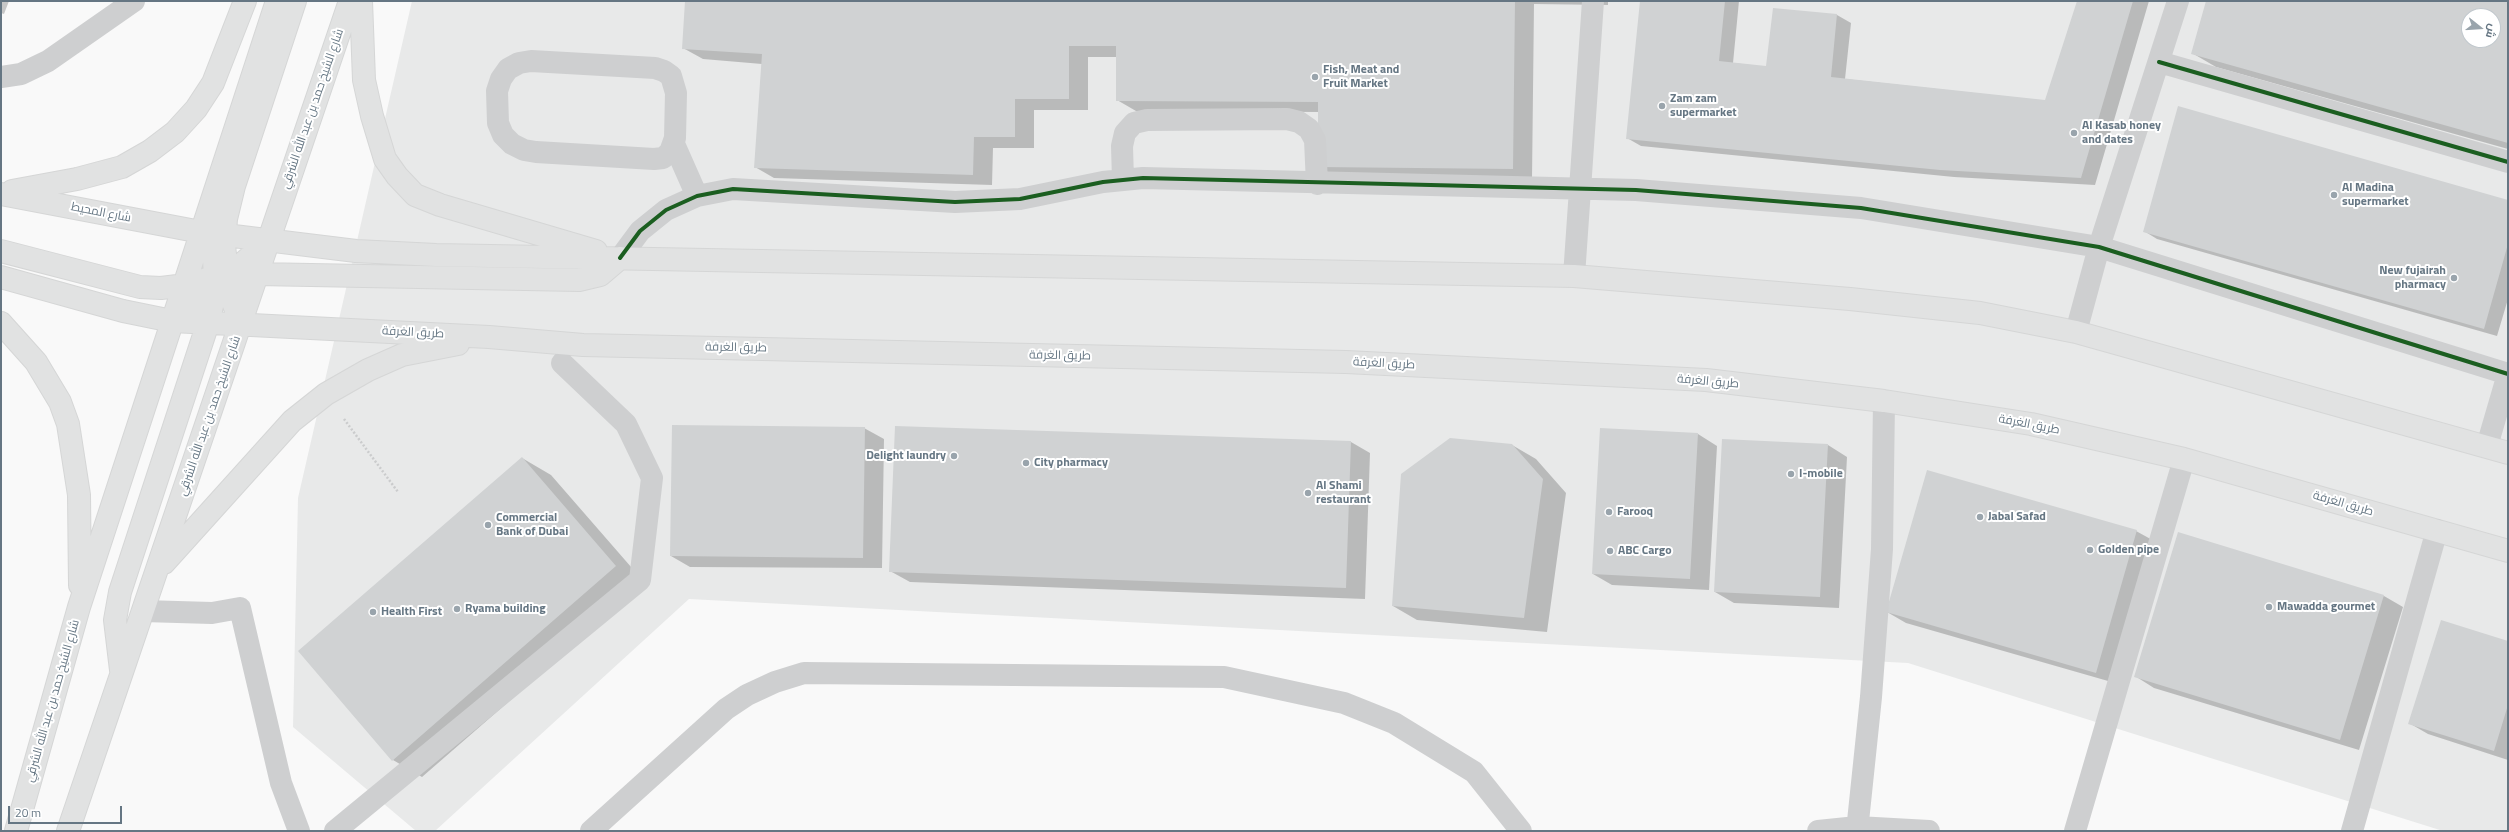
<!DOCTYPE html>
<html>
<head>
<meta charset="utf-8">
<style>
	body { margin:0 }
	#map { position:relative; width:2509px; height:832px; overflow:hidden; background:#f9f9f9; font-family:"Titillium Web",Cairo,sans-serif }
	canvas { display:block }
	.frame { position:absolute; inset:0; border:2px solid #657683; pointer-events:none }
	.north { position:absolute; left:2461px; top:8px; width:40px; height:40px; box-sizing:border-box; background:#fff; border:1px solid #c1c8cd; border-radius:50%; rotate:107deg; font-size:11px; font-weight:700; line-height:16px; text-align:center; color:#657683 }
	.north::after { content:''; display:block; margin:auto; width:14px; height:18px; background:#99a4ac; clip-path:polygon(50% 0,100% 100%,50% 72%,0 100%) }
	.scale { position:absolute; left:8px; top:806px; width:114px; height:18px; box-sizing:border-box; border:2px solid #657683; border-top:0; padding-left:5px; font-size:12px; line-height:14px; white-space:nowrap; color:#657683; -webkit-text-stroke:3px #fff; paint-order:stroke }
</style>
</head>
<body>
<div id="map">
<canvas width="2509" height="832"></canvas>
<div class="frame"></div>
<div class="north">ش</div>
<div class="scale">20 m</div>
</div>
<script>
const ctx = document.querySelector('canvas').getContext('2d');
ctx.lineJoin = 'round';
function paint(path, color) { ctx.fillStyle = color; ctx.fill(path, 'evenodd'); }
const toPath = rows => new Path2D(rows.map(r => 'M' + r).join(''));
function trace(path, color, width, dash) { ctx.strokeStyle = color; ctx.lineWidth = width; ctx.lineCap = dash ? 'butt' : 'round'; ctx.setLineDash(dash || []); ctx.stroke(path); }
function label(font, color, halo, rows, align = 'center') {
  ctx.font = font + ' "Titillium Web",Cairo,sans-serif'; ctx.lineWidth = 4; ctx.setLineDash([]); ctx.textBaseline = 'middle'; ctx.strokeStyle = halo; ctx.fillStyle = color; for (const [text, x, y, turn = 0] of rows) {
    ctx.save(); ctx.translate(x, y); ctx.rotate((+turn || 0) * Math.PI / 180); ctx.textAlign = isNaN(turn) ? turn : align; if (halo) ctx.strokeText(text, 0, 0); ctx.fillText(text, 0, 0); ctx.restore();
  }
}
const built = toPath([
	[412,1,2508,1,2508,831,2443,831,1908,663,689,599,435,831,416,831,293,727,298,498],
	[2469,16,2493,16,2493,40,2469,40]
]);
const shadow = toPath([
	[1,1,9,1,4,14,1,13],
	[687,1,1608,1,1608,5,1534,4,1532,179,1338,178,1319,167,1319,112,1136,111,1117,100,1117,57,1088,57,1088,110,1034,110,1034,148,993,148,992,185,774,178,755,167,762,64,703,59,683,48],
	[1641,1,1739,1,1733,63,1767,67,1774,9,1837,15,1851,23,1845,79,2046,101,2079,1,2149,1,2095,185,1954,177,1641,146,1627,138],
	[2207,1,2508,1,2508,149,2216,67,2192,53],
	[2469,16,2493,16,2493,40,2469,40],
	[2508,201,2508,299,2497,336,2157,239,2144,231],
	[864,428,884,439,882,568,690,567,671,556],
	[1698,434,1717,446,1709,590,1612,585,1593,574],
	[1351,442,1370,453,1365,599,910,582,890,571],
	[1512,445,1536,459,1566,493,1547,632,1417,620,1393,606],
	[1828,445,1847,457,1839,608,1734,603,1715,592],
	[522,458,551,475,645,583,422,777,393,760],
	[2136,531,2156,542,2115,683,1906,623,1887,612],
	[2384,596,2403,607,2359,750,2154,688,2135,676],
	[2508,642,2508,760,2428,734,2409,723]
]);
const building = toPath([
	[685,1,1515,1,1513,169,1318,167,1318,102,1116,101,1116,46,1069,46,1069,99,1015,99,1015,137,974,137,973,175,754,168,762,54,682,49],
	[1640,1,1725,1,1719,61,1766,66,1773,8,1837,14,1831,77,2045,100,2077,1,2133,1,2081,178,1940,170,1626,139],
	[2206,1,2508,1,2508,143,2191,54],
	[2469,16,2493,16,2493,40,2469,40],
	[2178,106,2508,200,2508,244,2484,329,2143,232],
	[672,425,865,427,863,558,670,556],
	[895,426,1351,441,1346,588,889,572],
	[1600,428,1698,433,1690,579,1592,574],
	[1450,438,1512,444,1543,479,1524,618,1392,606,1401,474],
	[1722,439,1828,444,1820,597,1714,592],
	[522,457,616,566,392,761,298,651],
	[1927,470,2137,530,2096,673,1886,612],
	[2178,532,2384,595,2340,740,2134,677],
	[2441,620,2508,641,2508,705,2494,751,2408,724]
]);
const path = toPath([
	[344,419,398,492]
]);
const minor = toPath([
	[531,61,655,68,664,71,671,76,676,93,675,138,670,152,663,158,654,159,536,152,524,150,512,144,503,135,498,123,497,91,501,79,508,69,519,63,531,61],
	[2159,62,2508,162],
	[1,77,21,74,48,61,134,1],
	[674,144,697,196],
	[1123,180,1122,146,1125,133,1134,123,1147,120,1287,119,1299,122,1309,129,1315,140,1317,184],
	[620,258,640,231,666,210,697,196,733,189,955,202,1020,199,1103,182,1143,178,1636,190,1861,208,2099,247,2508,374],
	[1574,276,1593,1],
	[2076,332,2099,247,2178,1],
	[2487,446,2508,374],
	[143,611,212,613,240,608,281,783,299,831],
	[335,831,640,580,652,478,626,424,562,363],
	[591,831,726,709,747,695,775,682,804,673,1224,677,1344,703,1394,723,1474,772,1521,831],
	[1818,831,1857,827,1929,831],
	[1857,831,1871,697,1882,549,1884,401],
	[2075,831,2184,459],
	[2352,831,2437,530]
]);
const highway = toPath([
	[361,1,364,80,372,116,385,159,397,176,415,195,440,205,596,251],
	[12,191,77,179,122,167,150,151,175,132,196,109,213,83,245,1],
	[1,194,201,232,356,251,436,255,1574,276,1850,299,1980,313,2076,332,2508,453],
	[1,251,140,287,161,288,194,284,227,271,243,263,269,240],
	[1,277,123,311,172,321,489,337,583,345,1346,362,1706,380,1884,401,2031,424,2184,459,2508,551],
	[172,321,200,298,216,289,257,274,579,280,600,275,620,258],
	[1,323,36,362,60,402,68,424,79,495,80,585],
	[241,323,231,297,227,271,224,246,226,219,234,186,295,1],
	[164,563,292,421,326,394,368,370,402,355,458,344],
	[121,670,115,620,120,592,208,323,216,289,214,260,201,232],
	[16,831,79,607,277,1],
	[68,831,350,1]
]);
const cycleway = toPath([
	[2159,62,2508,162],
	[620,258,640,231,666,210,697,196,733,189,955,202,1020,199,1103,182,1143,178,1636,190,1861,208,2099,247,2508,374]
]);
const markers = [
	[1315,77,4,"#99a4ac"],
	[1662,106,4,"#99a4ac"],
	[2074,133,4,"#99a4ac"],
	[2334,195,4,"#99a4ac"],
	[2454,278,4,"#99a4ac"],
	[954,456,4,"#99a4ac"],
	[1026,463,4,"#99a4ac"],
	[1791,474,4,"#99a4ac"],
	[1308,493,4,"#99a4ac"],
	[1609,512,4,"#99a4ac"],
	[1980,517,4,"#99a4ac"],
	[488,525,4,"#99a4ac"],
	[2090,550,4,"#99a4ac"],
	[1610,551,4,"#99a4ac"],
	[2269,607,4,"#99a4ac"],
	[457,609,4,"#99a4ac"],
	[373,612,4,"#99a4ac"]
];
const poiNames = [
	["Fish, Meat and",1323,70],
	["Fruit Market",1323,84],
	["Zam zam",1670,99],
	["supermarket",1670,113],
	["Al Kasab honey",2082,126],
	["and dates",2082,140],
	["Al Madina",2342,188],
	["supermarket",2342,202],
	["New fujairah",2446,271,"right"],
	["pharmacy",2446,285,"right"],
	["Delight laundry",946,456,"right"],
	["City pharmacy",1034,463],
	["I-mobile",1799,474],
	["Al Shami",1316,486],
	["restaurant",1316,500],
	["Farooq",1617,512],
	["Jabal Safad",1988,517],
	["Commercial",496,518],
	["Bank of Dubai",496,532],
	["Golden pipe",2098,550],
	["ABC Cargo",1618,551],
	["Mawadda gourmet",2277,607],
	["Ryama building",465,609],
	["Health First",381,612]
];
const streetNames = [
	["شارع الشيخ حمد بن عبد الله الشرقي",313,109,-71],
	["شارع المحيط",101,213,11],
	["طريق الغرفة",413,333,3],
	["طريق الغرفة",736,348,1],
	["طريق الغرفة",1060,356,1],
	["طريق الغرفة",1384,364,3],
	["طريق الغرفة",1708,382,5],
	["شارع الشيخ حمد بن عبد الله الشرقي",210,416,-71],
	["طريق الغرفة",2029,425,11],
	["طريق الغرفة",2343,504,16],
	["شارع الشيخ حمد بن عبد الله الشرقي",53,701,-74]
];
paint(built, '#e8e9e9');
paint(shadow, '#0003');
paint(building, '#d0d2d3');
trace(highway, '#d5d6d6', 24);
trace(path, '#cbcccd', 2.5, [2, 2]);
trace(minor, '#cecfd0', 22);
trace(highway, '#e1e2e2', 22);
trace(cycleway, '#1b5e20', 4);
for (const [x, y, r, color] of markers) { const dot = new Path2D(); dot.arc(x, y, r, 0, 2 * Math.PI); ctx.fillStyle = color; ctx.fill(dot); trace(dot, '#fff', 1.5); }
label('bold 12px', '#657683', '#fff', poiNames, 'left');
label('12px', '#657683', '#fff', streetNames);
</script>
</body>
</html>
